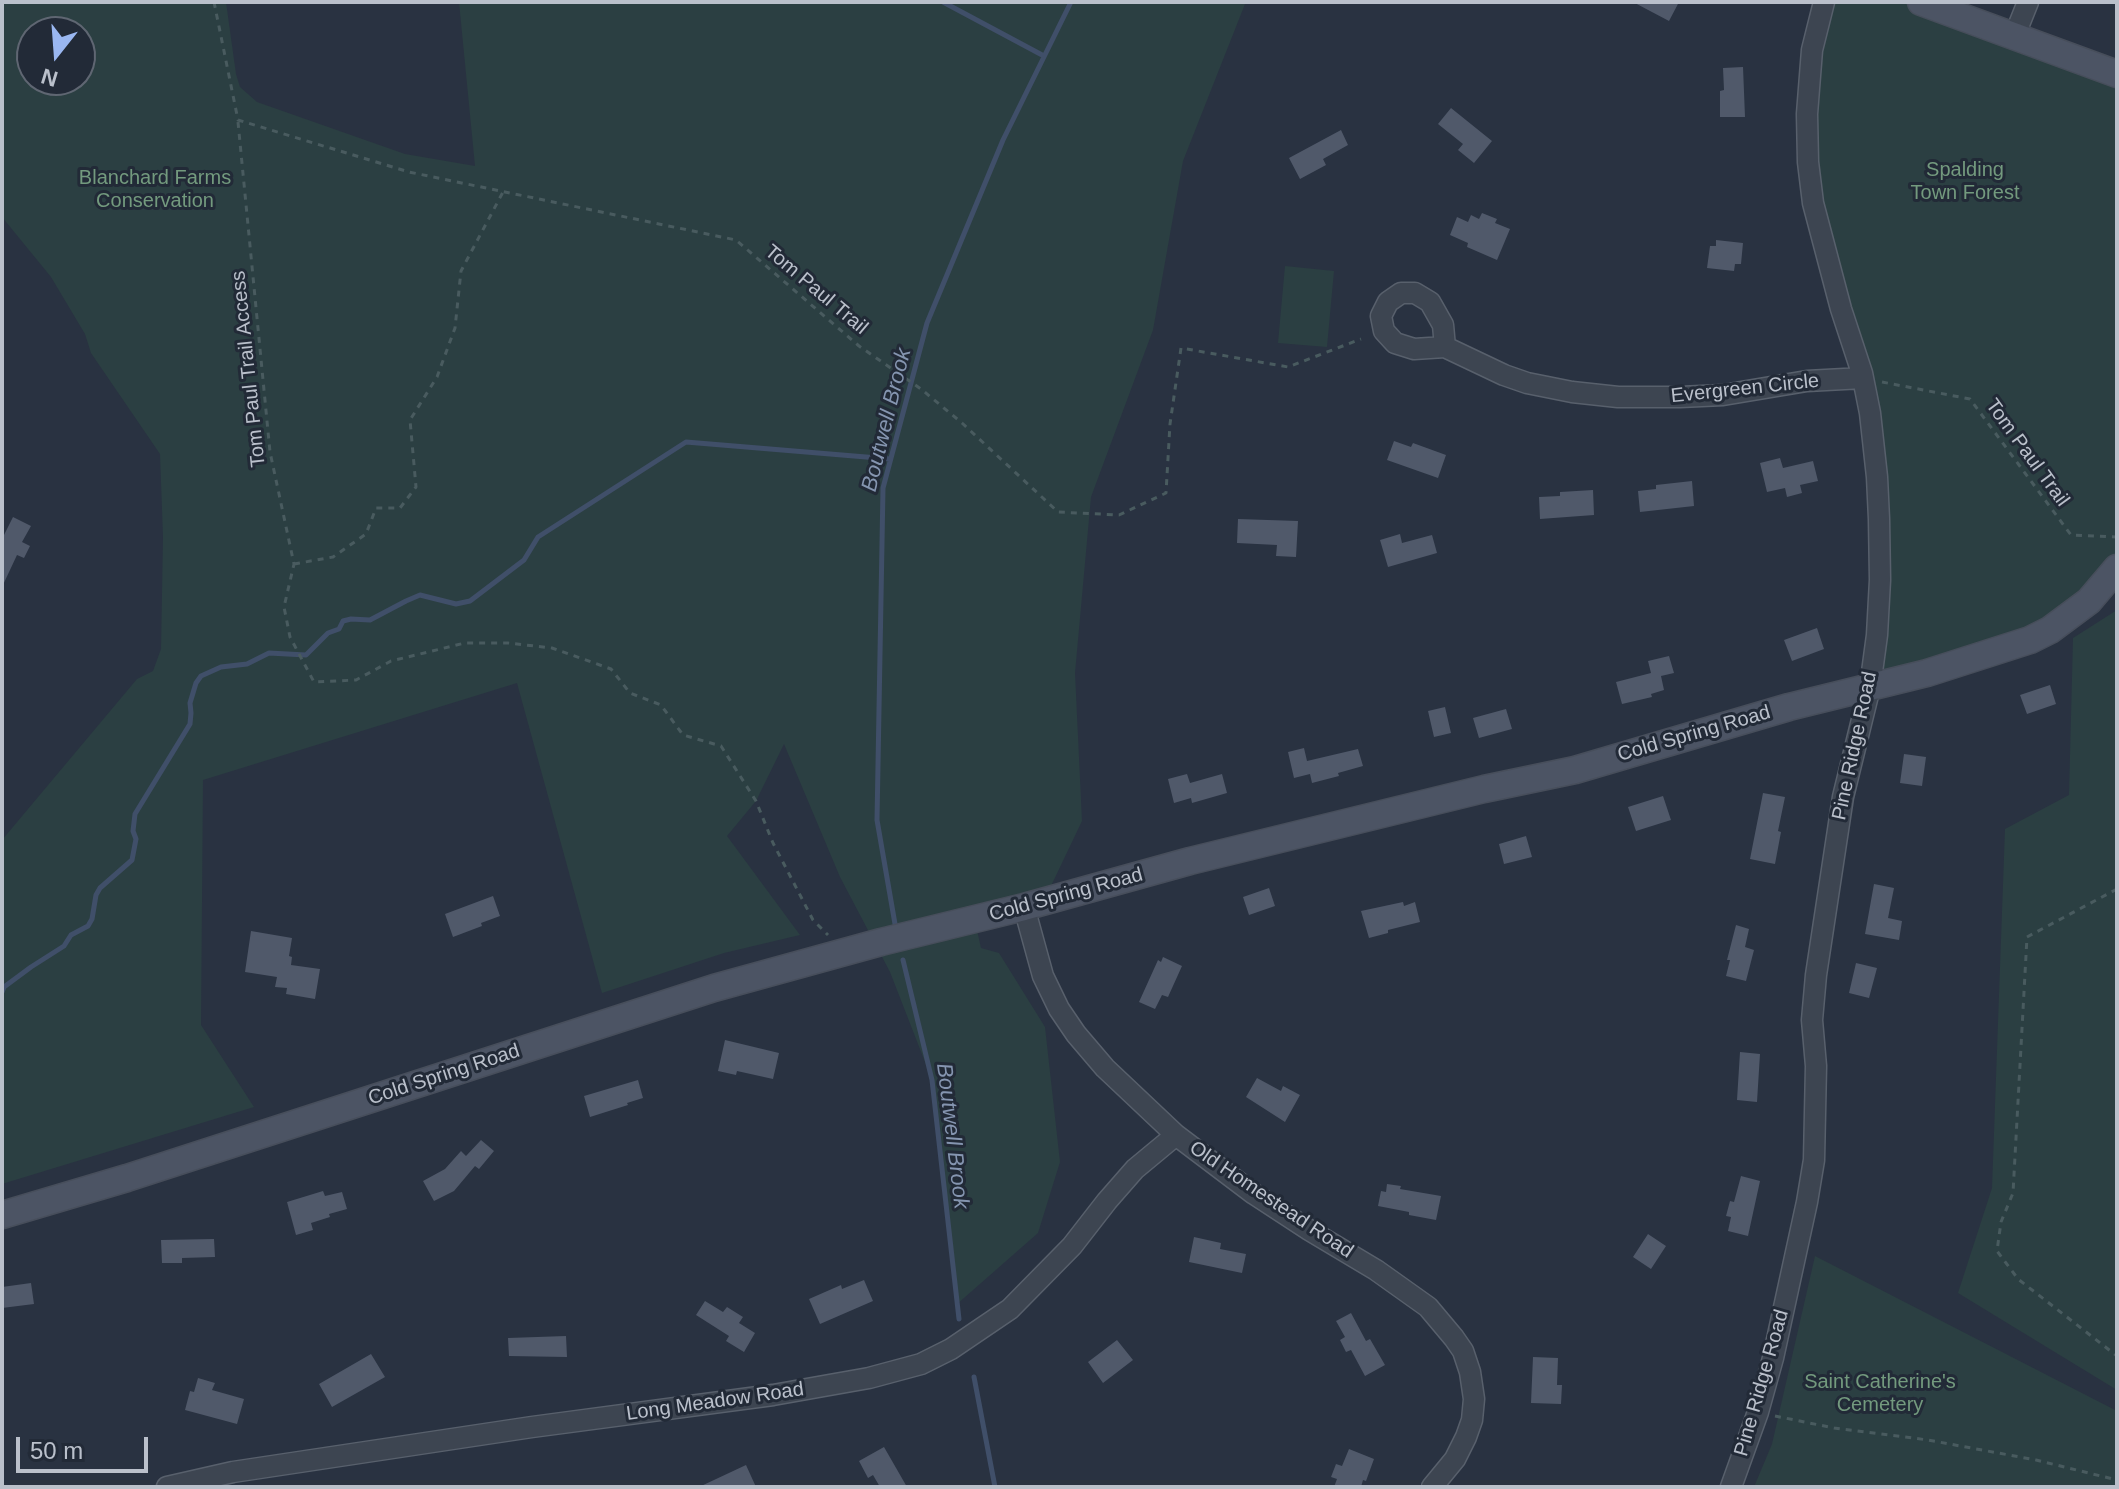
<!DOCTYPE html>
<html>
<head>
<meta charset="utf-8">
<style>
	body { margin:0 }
	#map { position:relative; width:2119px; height:1489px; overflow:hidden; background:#293241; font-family:Arial,sans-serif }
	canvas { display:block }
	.frame { position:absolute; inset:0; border:4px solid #bac0cb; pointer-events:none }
	.north { position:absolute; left:16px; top:16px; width:80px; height:80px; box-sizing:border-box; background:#222a37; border:2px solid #5f6672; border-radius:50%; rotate:197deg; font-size:22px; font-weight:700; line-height:32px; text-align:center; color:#bac0cb }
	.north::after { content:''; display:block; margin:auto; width:28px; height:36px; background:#9ab7f1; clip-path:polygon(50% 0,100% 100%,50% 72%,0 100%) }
	.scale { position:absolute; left:16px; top:1437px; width:132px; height:36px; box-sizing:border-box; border:4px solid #bac0cb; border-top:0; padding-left:10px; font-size:24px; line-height:28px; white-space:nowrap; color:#bac0cb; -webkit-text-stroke:6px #222a37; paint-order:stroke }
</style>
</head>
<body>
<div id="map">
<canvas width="2119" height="1489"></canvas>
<div class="frame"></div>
<div class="north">N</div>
<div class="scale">50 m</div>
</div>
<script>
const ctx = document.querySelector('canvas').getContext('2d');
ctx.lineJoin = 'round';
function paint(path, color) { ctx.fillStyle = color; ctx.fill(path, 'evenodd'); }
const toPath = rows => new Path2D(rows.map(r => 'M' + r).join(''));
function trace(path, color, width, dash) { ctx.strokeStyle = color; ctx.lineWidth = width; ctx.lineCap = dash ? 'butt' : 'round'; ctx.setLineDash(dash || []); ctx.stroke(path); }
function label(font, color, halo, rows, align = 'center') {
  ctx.font = font + ' Arial,sans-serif'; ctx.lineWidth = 6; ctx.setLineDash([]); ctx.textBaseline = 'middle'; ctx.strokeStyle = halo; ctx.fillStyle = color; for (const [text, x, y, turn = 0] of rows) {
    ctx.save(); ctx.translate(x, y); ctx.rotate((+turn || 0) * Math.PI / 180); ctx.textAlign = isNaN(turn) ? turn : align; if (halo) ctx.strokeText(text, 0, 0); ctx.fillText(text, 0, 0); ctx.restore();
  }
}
const green = toPath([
	[2,2,226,2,236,74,240,87,257,102,405,154,475,166,459,2,1248,2,1245,4,1183,161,1153,330,1091,497,1075,673,1082,821,1051,886,972,908,981,948,999,953,1045,1027,1060,1162,1038,1233,956,1305,932,1080,890,972,840,877,784,744,756,801,727,836,800,935,724,953,602,993,517,683,203,780,201,1025,254,1107,2,1184,2,840,137,679,153,671,161,649,163,537,160,454,91,353,85,334,51,277,2,217],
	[32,32,80,32,80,80,32,80],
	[1824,2,1920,2,2117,75,2117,577,2030,640,1870,687,1870,413,1813,203,1812,50],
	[1285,266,1334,271,1327,347,1278,343],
	[2117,610,2117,1390,1958,1293,1992,1188,2005,829,2069,795,2073,638],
	[1815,1256,2117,1411,2117,1487,1754,1487,1772,1444]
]);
const stream = toPath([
	[943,2,1044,56],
	[895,924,877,820,883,488,927,323,1003,140,1071,2],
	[903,960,932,1080,959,1319],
	[2,992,4,987,31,967,64,946,71,935,88,926,92,919,96,895,100,888,132,860,136,839,133,831,135,814,190,724,191,713,190,703,196,683,201,676,221,667,247,664,269,653,306,655,328,633,339,629,343,621,351,619,370,620,406,601,420,595,456,604,470,601,524,560,538,537,686,442,890,459],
	[974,1377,995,1487]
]);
const building = toPath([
	[1633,2,1679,2,1669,21],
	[1743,67,1745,117,1720,117,1720,91,1724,90,1723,68],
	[1451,108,1492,141,1474,163,1458,150,1463,144,1438,124],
	[1341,130,1348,145,1323,159,1326,165,1300,179,1289,158],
	[1482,213,1497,219,1495,223,1510,229,1497,260,1467,247,1468,243,1450,235,1457,217,1468,222,1471,215,1479,219],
	[1716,240,1743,243,1741,264,1735,264,1734,271,1707,268,1710,246,1716,246],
	[1394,441,1411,447,1413,443,1446,455,1438,478,1387,460],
	[1780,458,1783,468,1813,461,1818,481,1800,485,1802,493,1787,497,1785,488,1767,492,1760,463],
	[1692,481,1694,506,1640,512,1638,491,1656,489,1656,485],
	[1593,490,1594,515,1540,519,1539,497,1560,496,1560,492],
	[13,517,31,526,22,542,30,546,24,558,17,555,2,587,2,539],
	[1238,519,1298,521,1296,557,1276,556,1277,545,1237,543],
	[1400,534,1402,543,1432,535,1437,553,1388,567,1380,540],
	[1817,628,1824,649,1792,661,1784,640],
	[1669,656,1674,673,1661,676,1664,690,1651,694,1652,697,1622,704,1616,682,1651,673,1648,661],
	[2050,685,2056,704,2027,714,2020,695],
	[1445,707,1451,733,1434,737,1428,711],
	[1506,709,1512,729,1479,738,1473,718],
	[1304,748,1307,761,1358,749,1363,766,1338,773,1339,776,1312,783,1310,774,1294,778,1288,752],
	[1904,754,1926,757,1922,786,1900,783],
	[1187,774,1190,783,1222,774,1227,793,1192,803,1191,798,1174,803,1168,779],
	[1763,793,1785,797,1778,831,1781,832,1775,864,1750,859],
	[1663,796,1671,820,1636,831,1628,807],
	[1526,836,1532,857,1504,864,1499,844],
	[1874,884,1894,888,1888,918,1902,921,1899,940,1865,934],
	[1269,888,1275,906,1249,915,1243,897],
	[493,896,500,916,481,923,482,926,453,937,445,914],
	[1403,902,1404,906,1415,902,1420,922,1388,930,1388,933,1369,938,1361,911],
	[1736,925,1749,929,1745,947,1754,950,1746,981,1726,976,1730,960,1727,960],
	[251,931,292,938,289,956,292,957,291,965,320,969,315,999,286,994,287,988,275,987,277,977,245,972],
	[1163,957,1182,966,1168,997,1162,995,1155,1009,1139,1002,1158,960,1161,962],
	[1856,963,1877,968,1869,998,1849,993],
	[725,1040,779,1053,773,1079,737,1071,736,1075,718,1071],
	[1740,1052,1760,1054,1757,1102,1737,1100],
	[1257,1078,1281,1091,1283,1086,1300,1095,1285,1122,1246,1097],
	[638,1080,643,1098,627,1103,628,1105,590,1117,584,1096],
	[481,1140,494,1151,479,1169,475,1166,454,1191,434,1201,423,1181,445,1169,461,1151,466,1156],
	[1741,1176,1760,1181,1748,1236,1728,1231,1731,1217,1726,1216,1730,1201,1734,1202],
	[1387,1184,1401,1186,1400,1189,1441,1196,1436,1220,1409,1215,1409,1212,1378,1206,1381,1191,1386,1192],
	[323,1191,325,1196,342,1192,347,1209,329,1214,330,1217,311,1223,313,1230,296,1235,287,1202],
	[1648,1234,1666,1246,1651,1269,1633,1257],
	[1194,1237,1221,1243,1220,1249,1246,1254,1242,1273,1189,1262],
	[214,1239,215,1257,182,1258,182,1263,162,1263,161,1240],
	[864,1280,873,1301,820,1324,809,1299,841,1285,842,1289],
	[31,1283,34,1304,2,1308,2,1287],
	[705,1301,723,1312,727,1307,743,1317,739,1323,755,1333,744,1352,726,1341,729,1336,696,1315],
	[1351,1313,1366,1341,1370,1339,1385,1365,1365,1376,1351,1350,1346,1352,1340,1340,1345,1337,1336,1321],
	[566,1336,567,1357,509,1356,508,1338],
	[1117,1340,1133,1360,1103,1383,1088,1362],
	[371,1354,385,1377,332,1407,319,1384],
	[1533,1357,1558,1358,1557,1385,1562,1385,1561,1404,1531,1403],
	[198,1378,215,1383,212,1390,244,1399,237,1424,185,1410,190,1391,194,1392],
	[884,1447,907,1487,880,1487,873,1475,868,1478,859,1461],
	[1349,1449,1374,1459,1366,1481,1363,1480,1361,1487,1334,1487,1337,1479,1331,1477,1336,1464,1342,1466],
	[746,1465,756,1487,699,1487]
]);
const path = toPath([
	[214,2,238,120,409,172,736,240,859,346,921,389,962,423,1058,512,1119,515,1166,493,1170,424,1181,348,1288,367,1361,339],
	[238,122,270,452,294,564,284,607,290,637,314,682,356,680,391,661,465,643,508,643,552,648,611,669,630,693,661,705,683,735,721,746,756,801,773,843,813,920,828,935],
	[1882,382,1970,399,2071,535,2117,537],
	[294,564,333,557,366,534,376,508,400,508,416,487,410,420,437,377,455,328,461,271,503,192],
	[2117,889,2027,937,2013,1193,2001,1222,1997,1251,2018,1279,2117,1356],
	[1775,1416,1834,1428,1928,1440,2036,1460,2117,1480]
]);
const street = toPath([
	[2014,37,2028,2],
	[1445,347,1443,325,1430,302,1415,293,1401,293,1388,302,1381,316,1384,331,1395,343,1414,349,1445,347,1504,375,1527,383,1572,392,1618,397,1680,397,1723,395,1807,381,1863,378],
	[1024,907,1043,976,1059,1009,1076,1034,1105,1068,1176,1135,1254,1194,1309,1230,1376,1270,1428,1307,1454,1338,1463,1351,1470,1372,1474,1399,1472,1420,1466,1437,1455,1459,1432,1487],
	[167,1487,233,1472,532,1427,773,1395,869,1378,921,1364,951,1349,1010,1309,1072,1246,1107,1201,1135,1169,1176,1135],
	[1731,1487,1758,1412,1773,1358,1807,1202,1814,1160,1816,1066,1812,1020,1816,975,1843,797,1870,687,1877,635,1880,580,1879,519,1877,477,1870,413,1862,373,1841,309,1813,203,1808,162,1807,114,1812,50,1824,2]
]);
const secondary = toPath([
	[1921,2,2117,74],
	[2,1215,127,1178,714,988,881,942,1024,907,1190,861,1484,789,1575,770,1789,707,1927,673,2030,640,2050,630,2089,601,2117,568]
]);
const parkNames = [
	["Spalding",1965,170],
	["Town Forest",1965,193],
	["Blanchard Farms",155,178],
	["Conservation",155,201],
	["Saint Catherine's",1880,1382],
	["Cemetery",1880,1405]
];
const streetNames = [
	["Tom Paul Trail",816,290,40],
	["Tom Paul Trail Access",249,369,-96],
	["Evergreen Circle",1745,389,-6],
	["Tom Paul Trail",2027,453,54],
	["Cold Spring Road",1694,734,-16],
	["Pine Ridge Road",1855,746,-78],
	["Cold Spring Road",1066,895,-15],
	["Cold Spring Road",444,1075,-18],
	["Old Homestead Road",1271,1200,34],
	["Pine Ridge Road",1762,1383,-74],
	["Long Meadow Road",715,1402,-8]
];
const waterNames = [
	["Boutwell Brook",887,420,-76],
	["Boutwell Brook",952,1136,83]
];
paint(green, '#2b3f42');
trace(stream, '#404f69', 5);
paint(building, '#50596a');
trace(street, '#58606c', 23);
trace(secondary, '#474e5b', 29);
trace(path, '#495b5f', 3, [6, 6]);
trace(street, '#3d4551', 20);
trace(secondary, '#4c5464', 26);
label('20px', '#739a7e', '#222a37', parkNames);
label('20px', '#bac0cb', '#222a37', streetNames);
label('italic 22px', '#8595b0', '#222a37', waterNames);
</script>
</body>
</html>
